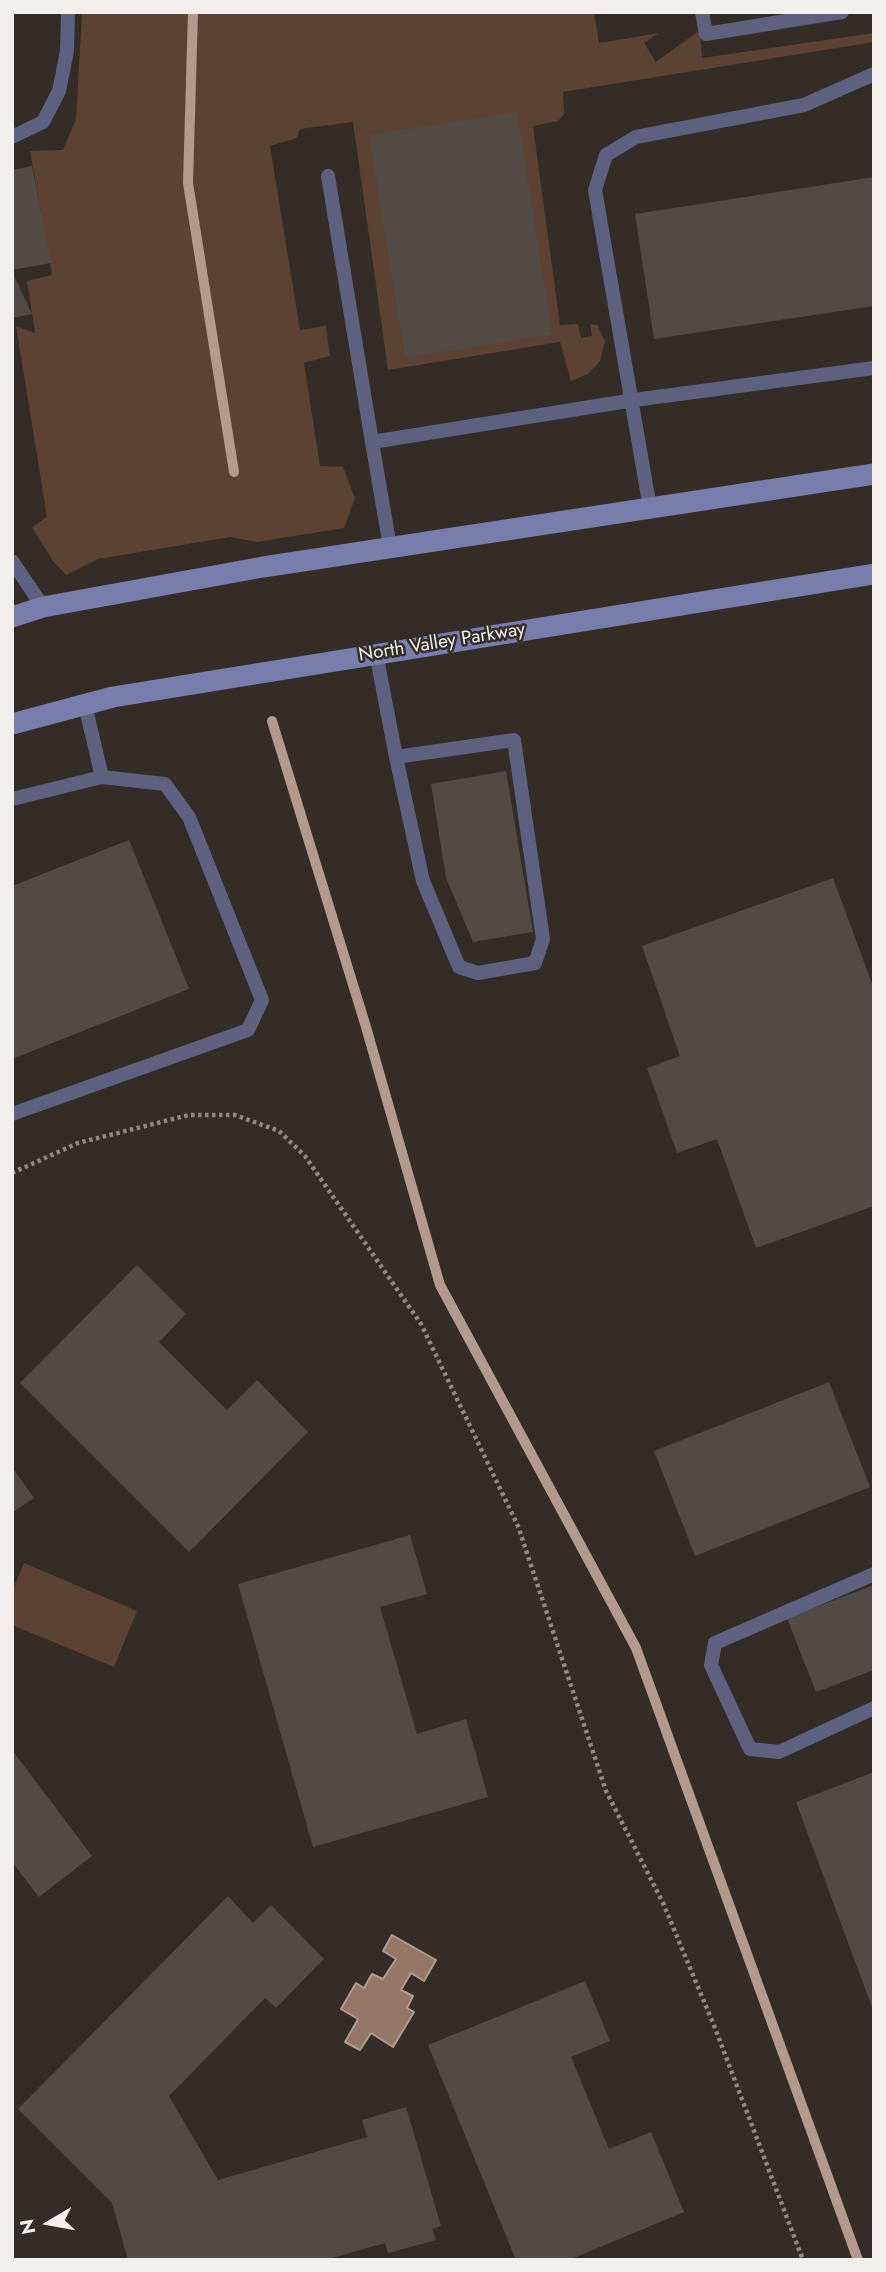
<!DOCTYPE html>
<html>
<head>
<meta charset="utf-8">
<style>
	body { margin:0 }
	#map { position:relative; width:886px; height:2272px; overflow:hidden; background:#332c27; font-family:Jost,sans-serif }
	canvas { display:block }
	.frame { position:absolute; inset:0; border:14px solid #f4efec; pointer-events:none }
	.north { position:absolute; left:14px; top:2188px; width:70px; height:70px; -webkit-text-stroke:5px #332c27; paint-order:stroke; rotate:260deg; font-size:19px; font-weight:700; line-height:28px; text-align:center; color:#f4efec }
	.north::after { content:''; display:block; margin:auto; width:24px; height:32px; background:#f4efec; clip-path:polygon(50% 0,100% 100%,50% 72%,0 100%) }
</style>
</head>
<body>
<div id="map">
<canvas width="886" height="2272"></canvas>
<div class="frame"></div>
<div class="north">N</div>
</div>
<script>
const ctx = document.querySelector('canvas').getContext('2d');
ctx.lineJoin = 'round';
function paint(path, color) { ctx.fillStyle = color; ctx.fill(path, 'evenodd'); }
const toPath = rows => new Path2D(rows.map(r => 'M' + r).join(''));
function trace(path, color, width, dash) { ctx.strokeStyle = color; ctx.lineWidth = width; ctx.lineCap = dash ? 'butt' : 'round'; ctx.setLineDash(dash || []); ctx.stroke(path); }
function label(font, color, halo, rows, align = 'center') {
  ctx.font = font + ' Jost,sans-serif'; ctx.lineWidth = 5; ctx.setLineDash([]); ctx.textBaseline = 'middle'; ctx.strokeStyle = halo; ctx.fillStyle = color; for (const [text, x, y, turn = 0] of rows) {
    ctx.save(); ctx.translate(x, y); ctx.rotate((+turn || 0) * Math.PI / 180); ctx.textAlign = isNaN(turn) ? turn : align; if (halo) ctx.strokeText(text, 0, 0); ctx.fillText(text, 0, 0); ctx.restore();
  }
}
const green = toPath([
	[82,12,594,12,599,43,659,33,644,43,656,62,700,30,702,58,874,33,874,42,563,92,564,114,558,121,533,126,560,325,578,324,581,338,592,336,590,324,597,325,605,341,600,361,588,374,571,381,560,342,388,370,353,122,300,129,297,138,270,146,300,330,326,326,330,356,304,363,320,466,343,467,355,498,344,528,257,542,230,537,98,559,66,575,53,561,32,527,47,517,16,326,35,333,27,281,52,275,30,151,63,150,76,119],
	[24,1563,137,1611,114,1667,12,1625,12,1591]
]);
const water = toPath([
	[392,1935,436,1960,424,1981,411,1973,401,1990,413,1996,407,2008,414,2012,393,2047,371,2033,360,2050,345,2042,358,2019,341,2009,356,1983,364,1988,372,1974,383,1979,396,1959,383,1951,392,1935]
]);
const stream = toPath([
	[193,12,188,183,234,472],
	[272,721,366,1027,440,1285,636,1648,858,2260]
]);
const building = toPath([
	[517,112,552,334,405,358,369,135],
	[32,166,51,263,12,270,12,170],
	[874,177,874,306,654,339,635,214],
	[12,271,32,314,12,318],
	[506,771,533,932,473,942,446,878,431,784],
	[129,840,189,989,12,1059,12,886],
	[833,878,874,989,874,1206,756,1248,717,1139,677,1153,647,1068,680,1056,642,946],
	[137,1265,186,1314,159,1342,227,1410,257,1380,308,1432,189,1552,20,1383],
	[829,1382,870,1487,695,1556,654,1451],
	[12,1467,34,1498,12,1513],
	[410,1535,427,1594,380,1607,417,1734,466,1719,488,1797,313,1847,238,1584],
	[874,1585,874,1670,816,1692,787,1618],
	[12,1750,92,1856,39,1897,12,1862],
	[874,1772,874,2010,873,2010,796,1802],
	[228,1896,253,1923,271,1905,324,1959,276,2008,265,1998,169,2096,218,2180,367,2137,362,2120,406,2107,441,2226,432,2229,436,2240,388,2253,385,2243,325,2260,128,2260,112,2203,18,2109],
	[585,1981,610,2041,571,2057,609,2149,651,2132,684,2212,569,2260,516,2260,428,2045]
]);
const path = toPath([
	[12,1173,78,1143,189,1115,235,1115,279,1131,305,1156,421,1324,518,1526,606,1791,663,1903,715,2028,803,2260]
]);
const lane = toPath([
	[702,12,706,34,842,12],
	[12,137,43,122,59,91,67,51,68,12],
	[328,176,372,442],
	[650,508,595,190,606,155,636,137,804,105,874,74],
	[390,547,372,442,634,400,874,368],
	[12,561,43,607],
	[376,653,396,757,406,803,423,881,459,967,478,973,535,963,543,939,514,740,396,757],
	[12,799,102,777],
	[12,1114,248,1030,262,1000,189,817,165,784,102,777,85,705],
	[874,1574,715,1643,711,1665,750,1749,779,1752,874,1708]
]);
const secondary = toPath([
	[12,617,43,607,263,567,874,474],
	[12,724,113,697,874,574]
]);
const streetNames = [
	["North Valley Parkway",442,643,-9]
];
paint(green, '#5b4233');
paint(water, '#957766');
trace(water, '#b29b8e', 2);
trace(stream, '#b29b8e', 10);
paint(building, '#524a45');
trace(path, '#8f8985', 4.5, [3.5, 3.5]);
trace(lane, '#5d617f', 14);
trace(secondary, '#787dac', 21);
label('19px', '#f4efec', '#332c27', streetNames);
</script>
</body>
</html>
